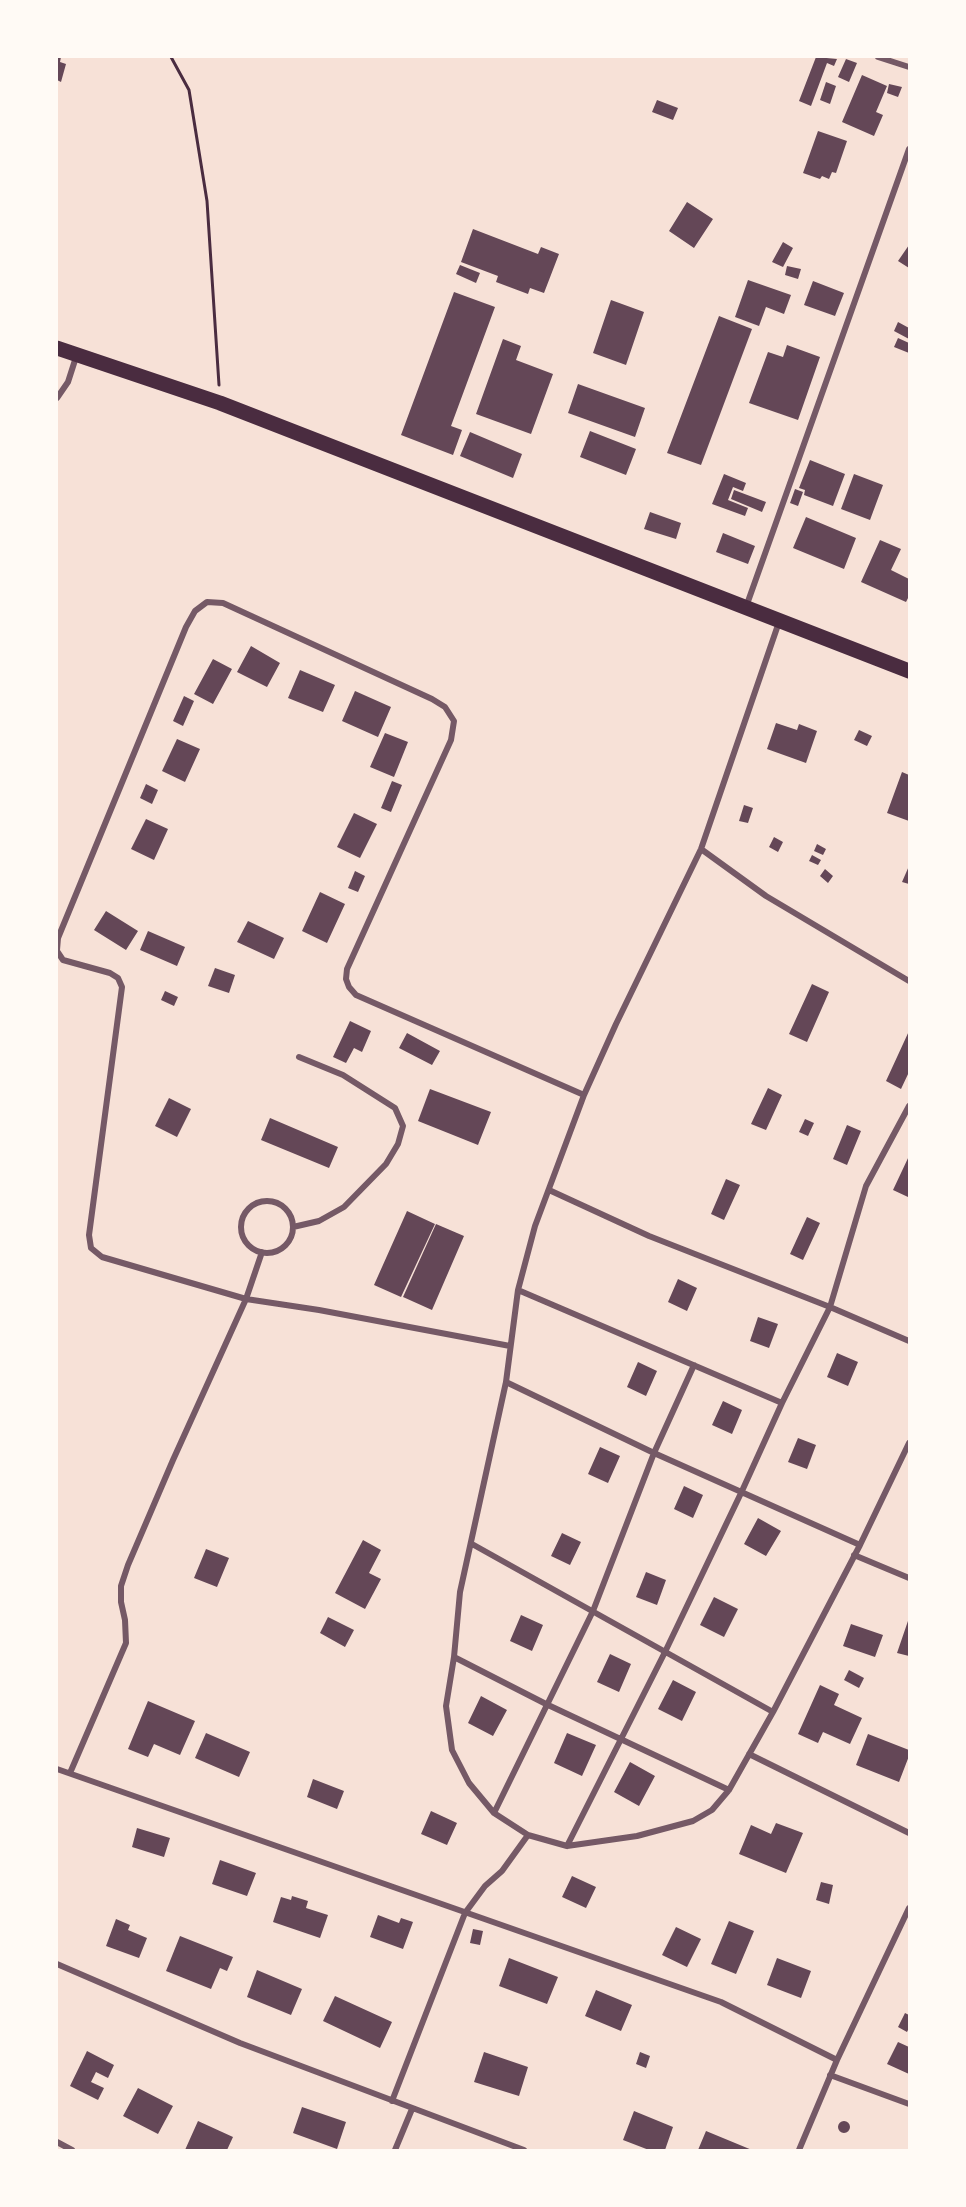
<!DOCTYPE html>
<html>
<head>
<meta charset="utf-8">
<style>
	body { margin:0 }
	#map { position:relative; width:966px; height:2207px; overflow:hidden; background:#f7e1d7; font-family:"Fira Sans Condensed",sans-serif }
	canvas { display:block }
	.frame { position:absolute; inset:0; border:58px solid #fffaf5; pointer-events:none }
</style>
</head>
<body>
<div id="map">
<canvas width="966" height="2207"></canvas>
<div class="frame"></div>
</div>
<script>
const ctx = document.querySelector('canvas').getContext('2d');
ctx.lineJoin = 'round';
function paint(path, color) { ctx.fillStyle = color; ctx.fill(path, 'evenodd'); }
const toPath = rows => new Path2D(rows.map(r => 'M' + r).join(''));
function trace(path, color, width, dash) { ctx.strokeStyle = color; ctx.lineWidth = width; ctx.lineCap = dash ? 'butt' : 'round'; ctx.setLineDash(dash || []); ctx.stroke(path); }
const building = toPath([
	[57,57,61,57,60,62,66,64,61,82,57,80],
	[816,57,837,59,834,66,827,63,811,106,799,101],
	[846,59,857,63,849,82,838,77],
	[862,75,887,86,876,112,883,115,874,136,842,122],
	[826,82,836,86,830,104,820,100],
	[889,84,902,87,898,97,887,93],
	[657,100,678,108,673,120,652,112],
	[818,131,847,141,836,173,832,172,829,179,822,176,820,179,803,173],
	[687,202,713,219,694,248,669,231],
	[473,229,538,254,541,247,559,254,544,293,530,288,528,294,496,282,498,276,461,262],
	[783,242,793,248,783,267,772,262],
	[909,245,909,268,898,261],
	[460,265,480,273,476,283,456,274],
	[787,266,801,269,798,279,785,275],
	[748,280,791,295,784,314,766,307,759,326,735,317],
	[813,281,844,293,835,316,804,305],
	[454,292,495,307,451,426,462,430,453,455,401,435],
	[611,300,644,312,626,365,593,353],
	[719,316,752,329,701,465,667,453],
	[898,322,909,328,909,339,894,331],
	[898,338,909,343,909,353,894,347],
	[503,339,521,346,516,360,553,374,531,434,476,414],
	[787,345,820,357,798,420,749,403,768,352,783,357],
	[578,384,645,408,635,437,568,413],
	[590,431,636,449,626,475,580,457],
	[470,432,522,454,513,478,460,456],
	[810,460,845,474,833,506,804,495,805,490,799,488],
	[724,474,746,483,743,491,733,487,728,500,748,508,745,516,712,504],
	[854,474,883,485,870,520,841,509],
	[795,489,803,492,798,506,790,503],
	[734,490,766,502,762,512,731,499],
	[650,512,681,523,676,539,644,529],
	[806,517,856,538,844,569,793,548],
	[723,533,755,546,748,564,716,552],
	[880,540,901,549,891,570,909,579,909,596,906,602,861,582],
	[251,646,280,663,267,687,237,672],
	[213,659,232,669,213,704,194,694],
	[300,670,335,685,323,712,288,698],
	[355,691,391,707,378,737,342,721],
	[184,696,194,701,183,726,173,721],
	[776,723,797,730,799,724,817,731,806,763,767,749],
	[859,730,872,736,867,746,854,740],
	[385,733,408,742,394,777,370,767],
	[177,739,200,749,185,782,162,771],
	[902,772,909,775,909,821,887,813],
	[392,781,402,785,391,812,381,808],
	[146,784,158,790,152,804,140,798],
	[744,805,753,808,748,823,739,821],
	[354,813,377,824,360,858,337,847],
	[146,819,168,829,154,860,131,849],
	[774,837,783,842,778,852,769,847],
	[817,844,826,849,823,855,814,851],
	[812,855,821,860,818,865,809,861],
	[909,866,909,884,902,882],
	[825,869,833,876,828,883,820,876],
	[355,871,365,876,358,892,348,888],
	[320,892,345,904,327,943,302,931],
	[106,911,138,931,126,950,94,930],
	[248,921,284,938,274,959,237,942],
	[148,931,185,947,177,966,140,950],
	[215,968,235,975,229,993,208,986],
	[812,984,829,992,807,1042,789,1034],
	[165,991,178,997,174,1006,161,1000],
	[350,1021,371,1031,362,1052,354,1048,346,1063,333,1057],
	[909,1031,909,1072,901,1089,886,1081],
	[407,1033,440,1051,432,1065,399,1048],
	[768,1088,782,1095,766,1130,751,1124],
	[430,1089,491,1112,478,1145,418,1121],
	[169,1098,191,1109,177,1137,155,1126],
	[270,1118,338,1147,329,1168,261,1140],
	[805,1119,814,1123,808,1136,799,1132],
	[847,1125,861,1131,847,1165,833,1159],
	[909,1156,909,1194,908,1197,893,1190],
	[726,1179,740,1185,724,1220,711,1214],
	[407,1211,435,1224,401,1297,374,1285],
	[807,1217,820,1223,803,1260,790,1254],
	[436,1224,464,1236,432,1310,403,1297],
	[678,1279,697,1288,687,1311,668,1302],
	[758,1317,778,1324,769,1348,750,1341],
	[837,1353,858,1362,848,1386,827,1377],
	[638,1362,657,1371,646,1396,627,1387],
	[723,1401,742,1410,732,1434,712,1425],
	[798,1438,816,1445,807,1469,788,1462],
	[600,1447,620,1456,608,1483,588,1474],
	[684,1486,703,1495,693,1518,674,1509],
	[758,1518,781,1531,766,1556,744,1544],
	[562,1533,581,1542,570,1565,551,1556],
	[363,1540,381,1550,369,1573,381,1579,365,1609,335,1593],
	[206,1549,229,1558,217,1587,194,1578],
	[646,1572,666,1580,657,1605,636,1597],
	[714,1597,738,1609,724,1637,700,1625],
	[521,1615,543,1625,532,1651,510,1641],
	[328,1617,354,1630,345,1647,320,1633],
	[909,1618,909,1656,897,1653],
	[851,1624,883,1635,875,1657,843,1646],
	[610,1654,631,1664,619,1692,597,1682],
	[849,1670,864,1678,859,1688,844,1680],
	[673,1680,696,1692,682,1721,658,1709],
	[820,1685,839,1694,834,1705,862,1718,850,1744,823,1732,818,1743,798,1734],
	[481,1696,507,1710,493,1736,468,1723],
	[148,1701,195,1721,180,1755,154,1744,148,1757,128,1749],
	[206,1733,250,1752,239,1777,195,1758],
	[567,1733,596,1745,582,1776,554,1763],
	[868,1734,909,1750,909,1756,899,1782,856,1765],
	[630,1762,655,1776,639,1806,614,1792],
	[313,1779,344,1791,337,1809,307,1797],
	[431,1811,457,1823,447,1845,421,1834],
	[776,1823,803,1833,786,1873,739,1854,751,1825,771,1834],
	[137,1828,170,1838,164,1857,132,1847],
	[220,1860,256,1873,247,1896,212,1884],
	[572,1876,596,1887,586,1908,562,1897],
	[821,1882,833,1885,829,1904,816,1900],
	[292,1896,308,1901,306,1908,328,1915,320,1938,273,1922,281,1897,291,1900],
	[378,1915,399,1923,401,1918,413,1922,403,1949,370,1937],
	[116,1919,130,1925,128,1930,147,1938,139,1958,106,1946],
	[729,1921,754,1931,736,1974,711,1964],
	[676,1927,701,1939,687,1967,662,1955],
	[473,1929,483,1931,480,1945,470,1943],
	[180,1936,233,1957,227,1971,220,1968,211,1989,166,1971],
	[509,1958,558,1977,547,2004,499,1986],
	[777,1958,811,1971,801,1998,767,1985],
	[257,1970,302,1989,291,2015,247,1997],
	[596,1990,632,2005,621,2031,585,2016],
	[335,1996,392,2022,380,2048,323,2021],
	[905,2013,909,2015,909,2028,907,2032,898,2027],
	[898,2042,909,2047,909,2074,887,2064],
	[87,2051,114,2065,108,2078,96,2072,91,2082,104,2088,98,2100,70,2086],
	[484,2052,528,2067,519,2096,474,2082],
	[640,2052,650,2056,646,2068,636,2064],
	[138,2088,173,2106,158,2134,123,2116],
	[302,2107,346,2122,337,2149,293,2133],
	[634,2111,673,2127,665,2150,649,2150,623,2140],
	'838 2127a6 6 0 1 1 12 0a6 6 0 1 1-12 0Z',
	[198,2121,233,2137,227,2150,185,2150],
	[706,2131,752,2150,698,2150]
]);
const path = toPath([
	[171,57,189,90,207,201,219,385]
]);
const minor = toPath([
	[878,57,909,67],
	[57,398,68,382,77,354],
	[746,607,909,149],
	[701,849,766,896,909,981],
	[57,950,58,938,186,627,195,611,207,602,223,603,432,699,445,707,454,721,451,740,347,969,346,979,349,987,356,995,584,1095],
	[57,951,63,960,110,973,118,978,122,987,89,1235,91,1248,102,1257,246,1299,262,1252],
	[549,1190,649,1236,830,1307,866,1186,909,1106],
	'241 1227a26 26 0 1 1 52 0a26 26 0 1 1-52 0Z',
	[293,1227,319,1221,344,1207,386,1164,398,1144,403,1126,395,1108,343,1075,299,1057],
	[518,1290,782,1403],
	[506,1382,654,1453,860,1545],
	[472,1544,773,1712],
	[854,1555,909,1578],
	[454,1657,446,1706,452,1750,469,1783,494,1813,528,1835],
	[749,1754,909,1833],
	[57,1769,721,2002,837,2060],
	[70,1773,126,1643,125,1620,121,1602,121,1586,128,1565,173,1460,246,1299,319,1310,510,1346],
	[729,1790,546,1704,454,1657,460,1592,506,1382,518,1290,535,1226,584,1095,616,1024,701,849,779,622],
	[494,1813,593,1611,654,1453,694,1365],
	[567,1846,665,1652,742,1491,782,1403,830,1307,909,1341],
	[57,1964,240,2043,524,2150],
	[830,2075,909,2104],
	[392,2101,465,1913,485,1886,502,1871,528,1835,567,1846,637,1836,693,1821,712,1810,729,1790,773,1712,860,1545,909,1443],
	[57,2142,72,2150],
	[395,2150,412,2109],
	[799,2150,837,2060,909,1908]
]);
const primary = toPath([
	[57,348,220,403,909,671]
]);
paint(building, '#644757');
trace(path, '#4a2c40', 3);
trace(minor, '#755966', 6);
trace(primary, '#4a2c40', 15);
</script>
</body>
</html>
